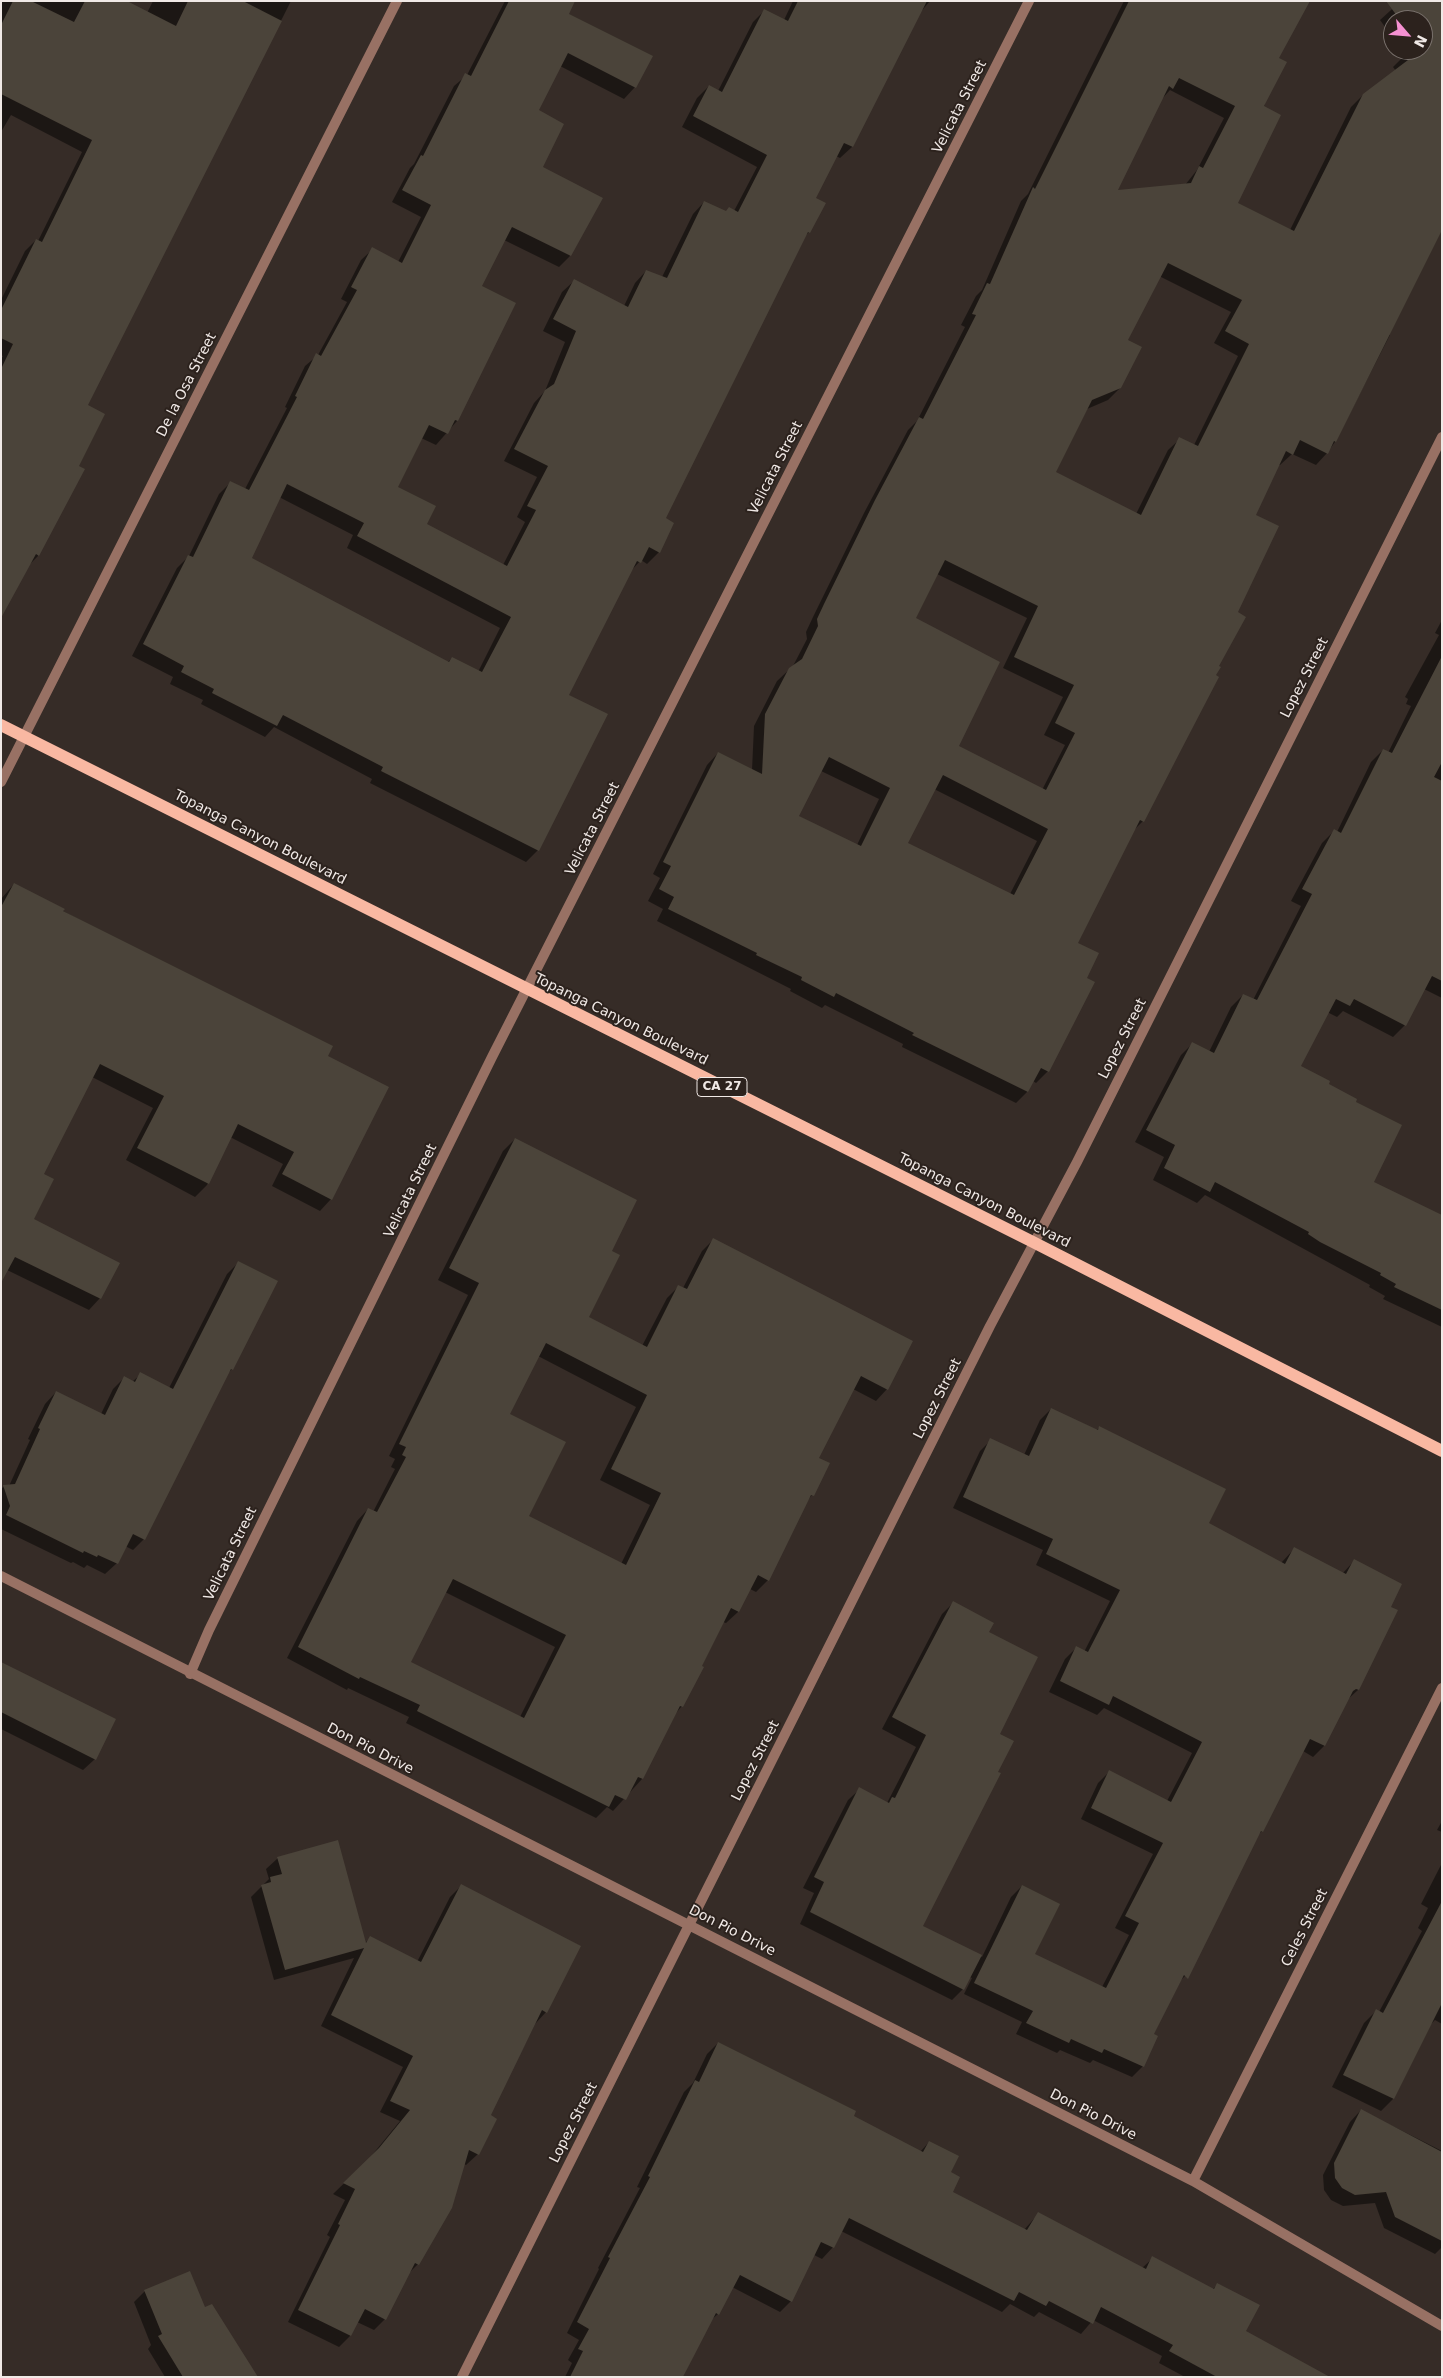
<!DOCTYPE html>
<html>
<head>
<meta charset="utf-8">
<style>
	body { margin:0 }
	#map { position:relative; width:1443px; height:2378px; overflow:hidden; background:#362c27; font-family:"DejaVu Sans",sans-serif }
	canvas { display:block }
	.frame { position:absolute; inset:0; border:2px solid #f0e9e6; pointer-events:none }
	.north { position:absolute; left:1383px; top:10px; width:50px; height:50px; box-sizing:border-box; background:#2c221d; border:1px solid #7a726d; border-radius:50%; rotate:117deg; font-size:14px; font-weight:700; line-height:20px; text-align:center; color:#f0e9e6 }
	.north::after { content:''; display:block; margin:auto; width:18px; height:22px; background:#f591d2; clip-path:polygon(50% 0,100% 100%,50% 72%,0 100%) }
</style>
</head>
<body>
<div id="map">
<canvas width="1443" height="2378"></canvas>
<div class="frame"></div>
<div class="north">N</div>
</div>
<script>
const ctx = document.querySelector('canvas').getContext('2d');
ctx.lineJoin = 'round';
function paint(path, color) { ctx.fillStyle = color; ctx.fill(path, 'evenodd'); }
const toPath = rows => new Path2D(rows.map(r => 'M' + r).join(''));
function trace(path, color, width, dash) { ctx.strokeStyle = color; ctx.lineWidth = width; ctx.lineCap = dash ? 'butt' : 'round'; ctx.setLineDash(dash || []); ctx.stroke(path); }
function label(font, color, halo, rows, align = 'center') {
  ctx.font = font + ' "DejaVu Sans",sans-serif'; ctx.lineWidth = 4; ctx.setLineDash([]); ctx.textBaseline = 'middle'; ctx.strokeStyle = halo; ctx.fillStyle = color; for (const [text, x, y, turn = 0] of rows) {
    ctx.save(); ctx.translate(x, y); ctx.rotate((+turn || 0) * Math.PI / 180); ctx.textAlign = isNaN(turn) ? turn : align; if (halo) ctx.strokeText(text, 0, 0); ctx.fillText(text, 0, 0); ctx.restore();
  }
}
const shadow = toPath([
	[1,1,125,1,147,13,153,1,291,1,86,406,78,466,84,469,38,556,28,566,1,584,1,359,3,356,1,355,1,300,25,251,36,240,38,241,82,152,11,115,1,132],
	[505,1,574,1,567,14,635,87,624,99,560,66,538,110,542,167,570,256,559,267,504,240,480,286,457,421,436,445,421,438,396,488,426,525,503,565,525,522,517,517,537,477,504,461,534,403,545,391,565,342,543,331,562,292,574,281,624,306,635,283,646,271,662,277,693,214,704,202,725,212,734,211,757,167,682,127,697,98,709,86,718,91,753,22,764,11,784,20,793,1,930,1,919,14,852,147,840,158,836,156,814,199,809,232,804,237,664,519,659,552,647,564,641,560,630,572,567,695,538,850,526,862,370,783,372,779,274,727,265,737,201,704,203,700,170,684,173,677,132,656,177,568,189,556,219,494,231,482,245,489,287,408,285,407,305,366,318,355,347,302,341,299,361,260,373,249,398,262,421,217,392,202,410,168,414,164,454,86,467,75],
	[279,497,353,535,347,548,500,628,478,672,452,658,447,663,251,558],
	[1124,1,1308,1,1278,58,1236,203,1290,230,1351,107,1363,95,1396,71,1393,67,1402,58,1397,50,1423,50,1423,20,1393,20,1393,38,1380,20,1401,1,1435,1,1388,334,1390,335,1335,442,1327,453,1316,465,1292,454,1280,465,1278,465,1255,516,1236,613,1217,666,1143,821,1134,830,1076,943,1086,979,1048,1071,1036,1083,1033,1081,1027,1092,1016,1103,902,1047,903,1044,825,1005,822,1008,790,991,791,989,657,921,663,909,648,901,660,878,653,874,707,765,718,753,752,770,754,726,777,681,793,666,807,639,806,632,813,617,864,513,908,430,917,421,965,327,961,325,976,296,982,290,1021,201,1028,194],
	[1170,90,1224,118,1197,170,1185,185,1115,192,1161,100],
	[1159,276,1231,312,1214,343,1238,356,1194,445,1180,439,1168,450,1136,514,1054,472,1087,409,1108,400,1120,388,1127,341],
	[937,574,1027,618,1003,668,1063,697,1044,735,1065,745,1042,790,957,746,915,618],
	[821,771,879,799,857,845,798,816],
	[934,789,1037,841,1010,894,906,844],
	[1442,620,1442,998,1424,989,1405,1025,1393,1037,1343,1011,1337,1017,1327,1012,1300,1067,1354,1103,1372,1183,1442,1235,1442,1327,1383,1299,1385,1296,1369,1287,1370,1285,1205,1195,1197,1203,1153,1180,1164,1157,1135,1142,1181,1055,1193,1043,1209,1052,1231,1007,1243,995,1253,1000,1301,906,1291,901,1322,843,1334,831,1337,832,1371,762,1383,750,1388,753,1411,706,1406,704,1408,699,1405,697,1439,635,1435,633],
	[14,884,327,1056,331,1199,320,1211,272,1186,283,1164,230,1137,207,1185,195,1197,126,1160,153,1108,92,1077,42,1174,32,1219,100,1298,89,1310,7,1270,1,1281,1,899],
	[515,1139,610,1252,588,1317,642,1346,667,1298,679,1286,683,1288,702,1251,713,1240,887,1389,876,1401,853,1389,818,1458,812,1495,807,1501,768,1580,756,1592,750,1589,738,1612,726,1623,723,1622,682,1706,676,1713,642,1779,613,1811,607,1807,596,1818,406,1723,409,1717,348,1688,347,1690,287,1658,357,1521,368,1509,373,1512,395,1469,391,1467,395,1459,389,1456,468,1295,438,1280,503,1151],
	[538,1356,636,1407,600,1480,650,1505,621,1564,527,1516,508,1414],
	[445,1592,555,1647,520,1717,409,1663],
	[239,1262,232,1369,226,1375,144,1539,133,1550,125,1546,117,1563,105,1574,87,1565,84,1568,73,1562,71,1563,1,1529,1,1488,9,1486,30,1440,28,1439,45,1404,56,1392,101,1414,113,1389,124,1378,132,1382,141,1374,169,1388,227,1274],
	[1051,1409,1097,1430,1099,1428,1207,1524,1281,1563,1295,1548,1342,1574,1354,1561,1389,1608,1358,1690,1347,1700,1324,1746,1313,1757,1303,1751,1262,1831,1257,1836,1192,1969,1181,1980,1153,2035,1143,2066,1132,2077,1093,2060,1090,2063,1060,2050,1057,2053,1016,2034,1022,2022,964,1994,972,1978,969,1977,963,1989,952,2000,800,1924,814,1893,803,1888,848,1800,860,1789,887,1803,916,1747,882,1729,942,1614,953,1603,987,1633,998,1734,921,1926,982,1957,1011,1897,1022,1886,1033,1955,1102,1987,1129,1935,1115,1928,1153,1854,1081,1819,1098,1783,1109,1772,1167,1801,1192,1753,1104,1708,1097,1715,1049,1692,1065,1659,1076,1648,1084,1652,1110,1601,1036,1565,1043,1550,953,1508,980,1451,991,1440,1024,1455,1040,1420],
	[1,1663,95,1759,83,1770,1,1729],
	[1442,1821,1442,1832,1437,1830],
	[278,1858,365,1943,370,1938,417,1962,450,1897,461,1886,580,1946,546,2012,535,2024,489,2116,478,2154,466,2165,464,2164,418,2264,408,2274,385,2319,374,2330,357,2322,350,2336,339,2347,288,2322,330,2237,327,2235,345,2200,333,2194,368,2160,400,2121,380,2112,403,2067,321,2026,354,1958,274,1980,251,1897,269,1879,266,1869],
	[1442,1863,1442,2024,1435,2020,1429,2026,1393,2099,1381,2111,1332,2087,1364,2023,1376,2011,1379,2012,1422,1931,1418,1928,1428,1908,1421,1904],
	[718,2043,852,2117,920,2152,929,2142,950,2172,951,2192,1024,2230,1039,2213,1142,2268,1153,2258,1212,2290,1218,2284,1245,2332,1327,2377,1185,2377,1159,2363,1162,2356,1093,2320,1081,2334,1039,2312,1034,2317,1010,2304,1002,2312,841,2231,833,2247,822,2259,814,2255,791,2301,780,2312,732,2287,718,2314,710,2321,683,2377,565,2377,572,2363,568,2360,579,2340,567,2333,599,2269,598,2268,640,2188,637,2187,684,2092,693,2083,707,2054],
	[1361,2110,1442,2151,1442,2247,1435,2254,1384,2228,1375,2203,1343,2206,1331,2200,1324,2190,1323,2175,1350,2122],
	[145,2291,204,2308,253,2377,165,2377,148,2349,151,2345,134,2302]
]);
const building = toPath([
	[13,1,31,1,74,22,85,1,127,1,176,26,188,1,243,1,282,21,88,405,105,414,79,466,85,469,39,556,36,554,1,618,1,369,13,344,1,338,1,310,36,239,42,242,92,140,1,94,1,25],
	[509,1,575,1,569,14,653,56,636,88,568,53,539,110,564,124,543,167,603,198,571,256,512,227,482,286,516,303,458,421,455,420,448,434,429,425,398,487,436,506,427,524,507,566,536,510,527,506,548,466,514,449,545,390,554,384,576,331,553,319,574,279,628,307,646,270,667,278,704,201,726,211,729,207,738,212,767,155,693,116,709,85,722,92,764,9,788,21,798,1,927,1,853,147,844,143,816,198,826,203,810,233,808,232,666,518,674,523,660,553,649,547,641,563,637,561,569,695,608,714,539,851,381,771,383,767,283,715,277,726,212,693,214,689,181,672,184,666,143,644,188,555,193,557,230,481,249,490,297,397,295,396,316,353,321,356,357,290,351,287,372,247,402,263,431,205,402,190,421,155,423,156,465,73,471,76],
	[287,484,364,523,357,536,511,617,482,672,452,657,449,662,252,558],
	[1129,1,1310,1,1279,58,1287,62,1264,106,1281,115,1238,203,1294,231,1363,94,1408,60,1404,55,1410,50,1423,50,1423,20,1400,20,1386,1,1442,1,1442,230,1336,442,1334,441,1328,454,1300,440,1293,455,1286,451,1256,515,1279,526,1238,612,1246,617,1219,666,1221,667,1216,675,1219,677,1180,752,1144,822,1140,820,1078,943,1099,953,1087,978,1095,982,1049,1072,1041,1068,1028,1092,912,1035,914,1033,836,993,834,997,801,980,802,977,756,955,757,953,668,909,674,897,659,889,671,866,663,862,718,752,762,774,765,714,789,668,802,659,818,626,817,619,824,604,875,500,919,417,923,419,976,315,972,314,987,283,990,284,1033,187,1035,189],
	[1179,78,1235,106,1203,168,1199,166,1191,183,1118,190,1169,86,1173,89],
	[1168,263,1242,300,1225,331,1249,344,1198,446,1179,437,1141,515,1056,472,1092,400,1121,388,1142,347,1128,340],
	[945,560,1038,606,1014,657,1074,685,1055,723,1075,733,1046,790,959,746,1000,662,916,618],
	[829,757,890,788,861,846,799,816],
	[943,775,1048,829,1014,895,908,843],
	[1442,656,1442,762,1434,777,1442,781,1442,981,1432,976,1406,1026,1354,999,1350,1006,1336,999,1301,1066,1330,1081,1329,1084,1357,1099,1356,1102,1402,1125,1374,1182,1442,1215,1442,1310,1394,1287,1396,1284,1380,1275,1381,1273,1320,1242,1308,1234,1309,1232,1215,1182,1210,1192,1164,1168,1175,1145,1146,1130,1192,1042,1214,1053,1243,994,1257,1000,1312,894,1302,889,1334,829,1341,833,1383,749,1392,753],
	[14,883,65,909,63,911,333,1046,328,1056,389,1087,332,1200,282,1174,294,1152,238,1124,209,1184,137,1148,164,1096,100,1064,44,1174,54,1179,34,1219,120,1263,101,1299,15,1257,1,1283,1,907],
	[515,1138,637,1200,612,1251,620,1255,589,1317,647,1347,678,1285,687,1289,713,1238,913,1341,888,1390,861,1376,819,1458,830,1463,814,1496,811,1495,769,1581,758,1575,739,1612,731,1608,702,1666,704,1667,683,1707,680,1706,643,1779,638,1777,626,1800,615,1795,609,1807,417,1711,420,1705,360,1677,359,1679,298,1647,368,1508,377,1512,406,1457,402,1455,406,1447,399,1444,479,1283,449,1268],
	[546,1343,647,1395,611,1469,661,1493,626,1565,529,1516,566,1442,510,1414],
	[453,1579,566,1635,524,1718,411,1662],
	[238,1261,278,1281,233,1370,231,1369,145,1540,133,1534,118,1564,98,1555,97,1557,84,1551,83,1553,6,1515,10,1506,3,1485,15,1484,40,1429,38,1428,56,1391,105,1415,124,1376,135,1382,140,1372,173,1389],
	[1051,1408,1098,1430,1099,1426,1226,1489,1209,1523,1285,1564,1294,1547,1346,1574,1354,1559,1402,1584,1391,1607,1398,1610,1359,1690,1356,1689,1353,1691,1325,1746,1310,1739,1263,1832,1261,1831,1188,1979,1184,1975,1154,2034,1158,2036,1144,2067,1104,2049,1102,2053,1071,2039,1069,2043,1026,2023,1033,2011,974,1983,1022,1885,1060,1904,1035,1954,1106,1988,1139,1923,1125,1916,1163,1843,1091,1808,1109,1770,1171,1802,1202,1742,1113,1696,1109,1705,1060,1681,1076,1646,1088,1652,1120,1590,1046,1554,1053,1539,963,1497,990,1438,1029,1456],
	[953,1601,994,1623,989,1632,1038,1657,1000,1734,1014,1741,998,1772,1001,1773,923,1926,982,1955,964,1990,810,1912,824,1882,814,1877,859,1787,889,1803,892,1797,895,1798,926,1735,892,1717],
	[1,1662,116,1719,96,1760,1,1712],
	[338,1840,366,1943,370,1936,421,1962,461,1884,581,1946,547,2013,542,2010,491,2115,497,2119,479,2155,469,2150,452,2208,419,2265,415,2263,386,2320,365,2309,351,2336,298,2310,340,2225,338,2224,355,2189,343,2183,379,2148,410,2110,390,2101,413,2056,331,2015,364,1948,285,1970,261,1885,271,1882,270,1877,282,1874,277,1857],
	[1442,1901,1442,2003,1394,2099,1343,2075,1376,2009,1383,2013],
	[718,2042,856,2111,854,2116,923,2152,929,2141,959,2156,951,2172,960,2177,953,2192,1027,2230,1038,2212,1146,2269,1152,2256,1214,2289,1217,2283,1260,2305,1246,2331,1330,2377,1217,2377,1169,2351,1173,2345,1101,2307,1093,2324,1049,2301,1046,2306,1019,2292,1014,2301,849,2218,834,2248,821,2242,792,2302,740,2275,719,2315,716,2313,683,2377,570,2377,583,2351,578,2349,589,2329,577,2322,610,2258,608,2257,650,2177,648,2176,695,2080,699,2082],
	[1361,2109,1442,2152,1442,2241,1395,2217,1386,2192,1355,2195,1342,2188,1335,2178,1334,2163],
	[190,2271,205,2307,212,2304,258,2377,183,2377,158,2336,162,2334,144,2290]
]);
const minor = toPath([
	[1,782,397,1],
	[1,1576,1193,2181,1442,2326],
	[190,1674,209,1630,492,1057,1029,1],
	[1193,2181,1442,1688],
	[462,2377,990,1326,1077,1162,1442,437]
]);
const primary = toPath([
	[1,725,1033,1242,1442,1451]
]);
const shields = [
	[722,1087,50]
];
const shieldNames = [
	["CA 27",722,1087]
];
const streetNames = [
	["Velicata Street",960,107,-63],
	["De la Osa Street",187,385,-63],
	["Velicata Street",776,468,-63],
	["Lopez Street",1305,678,-63],
	["Velicata Street",593,829,-63],
	["Topanga Canyon Boulevard",260,838,27],
	["Topanga Canyon Boulevard",621,1020,26],
	["Lopez Street",1123,1039,-63],
	["Velicata Street",411,1191,-64],
	["Topanga Canyon Boulevard",984,1201,27],
	["Lopez Street",938,1399,-63],
	["Velicata Street",231,1554,-64],
	["Don Pio Drive",370,1749,27],
	["Lopez Street",756,1761,-63],
	["Celes Street",1305,1928,-63],
	["Don Pio Drive",732,1931,27],
	["Don Pio Drive",1093,2115,27],
	["Lopez Street",574,2123,-63]
];
paint(shadow, '#0007');
paint(building, '#4b443a');
trace(minor, '#987164', 10);
trace(primary, '#f9b8a2', 12);
for (const [x, y, w] of shields) { const box = new Path2D(); box.roundRect(x - w / 2, y - 9.5, w, 19, 4); ctx.fillStyle = '#2c221d'; ctx.fill(box); trace(box, '#f0e9e6', 1); }
label('bold 12px', '#f0e9e6', null, shieldNames);
label('14px', '#f0e9e6', '#2c221d', streetNames);
</script>
</body>
</html>
